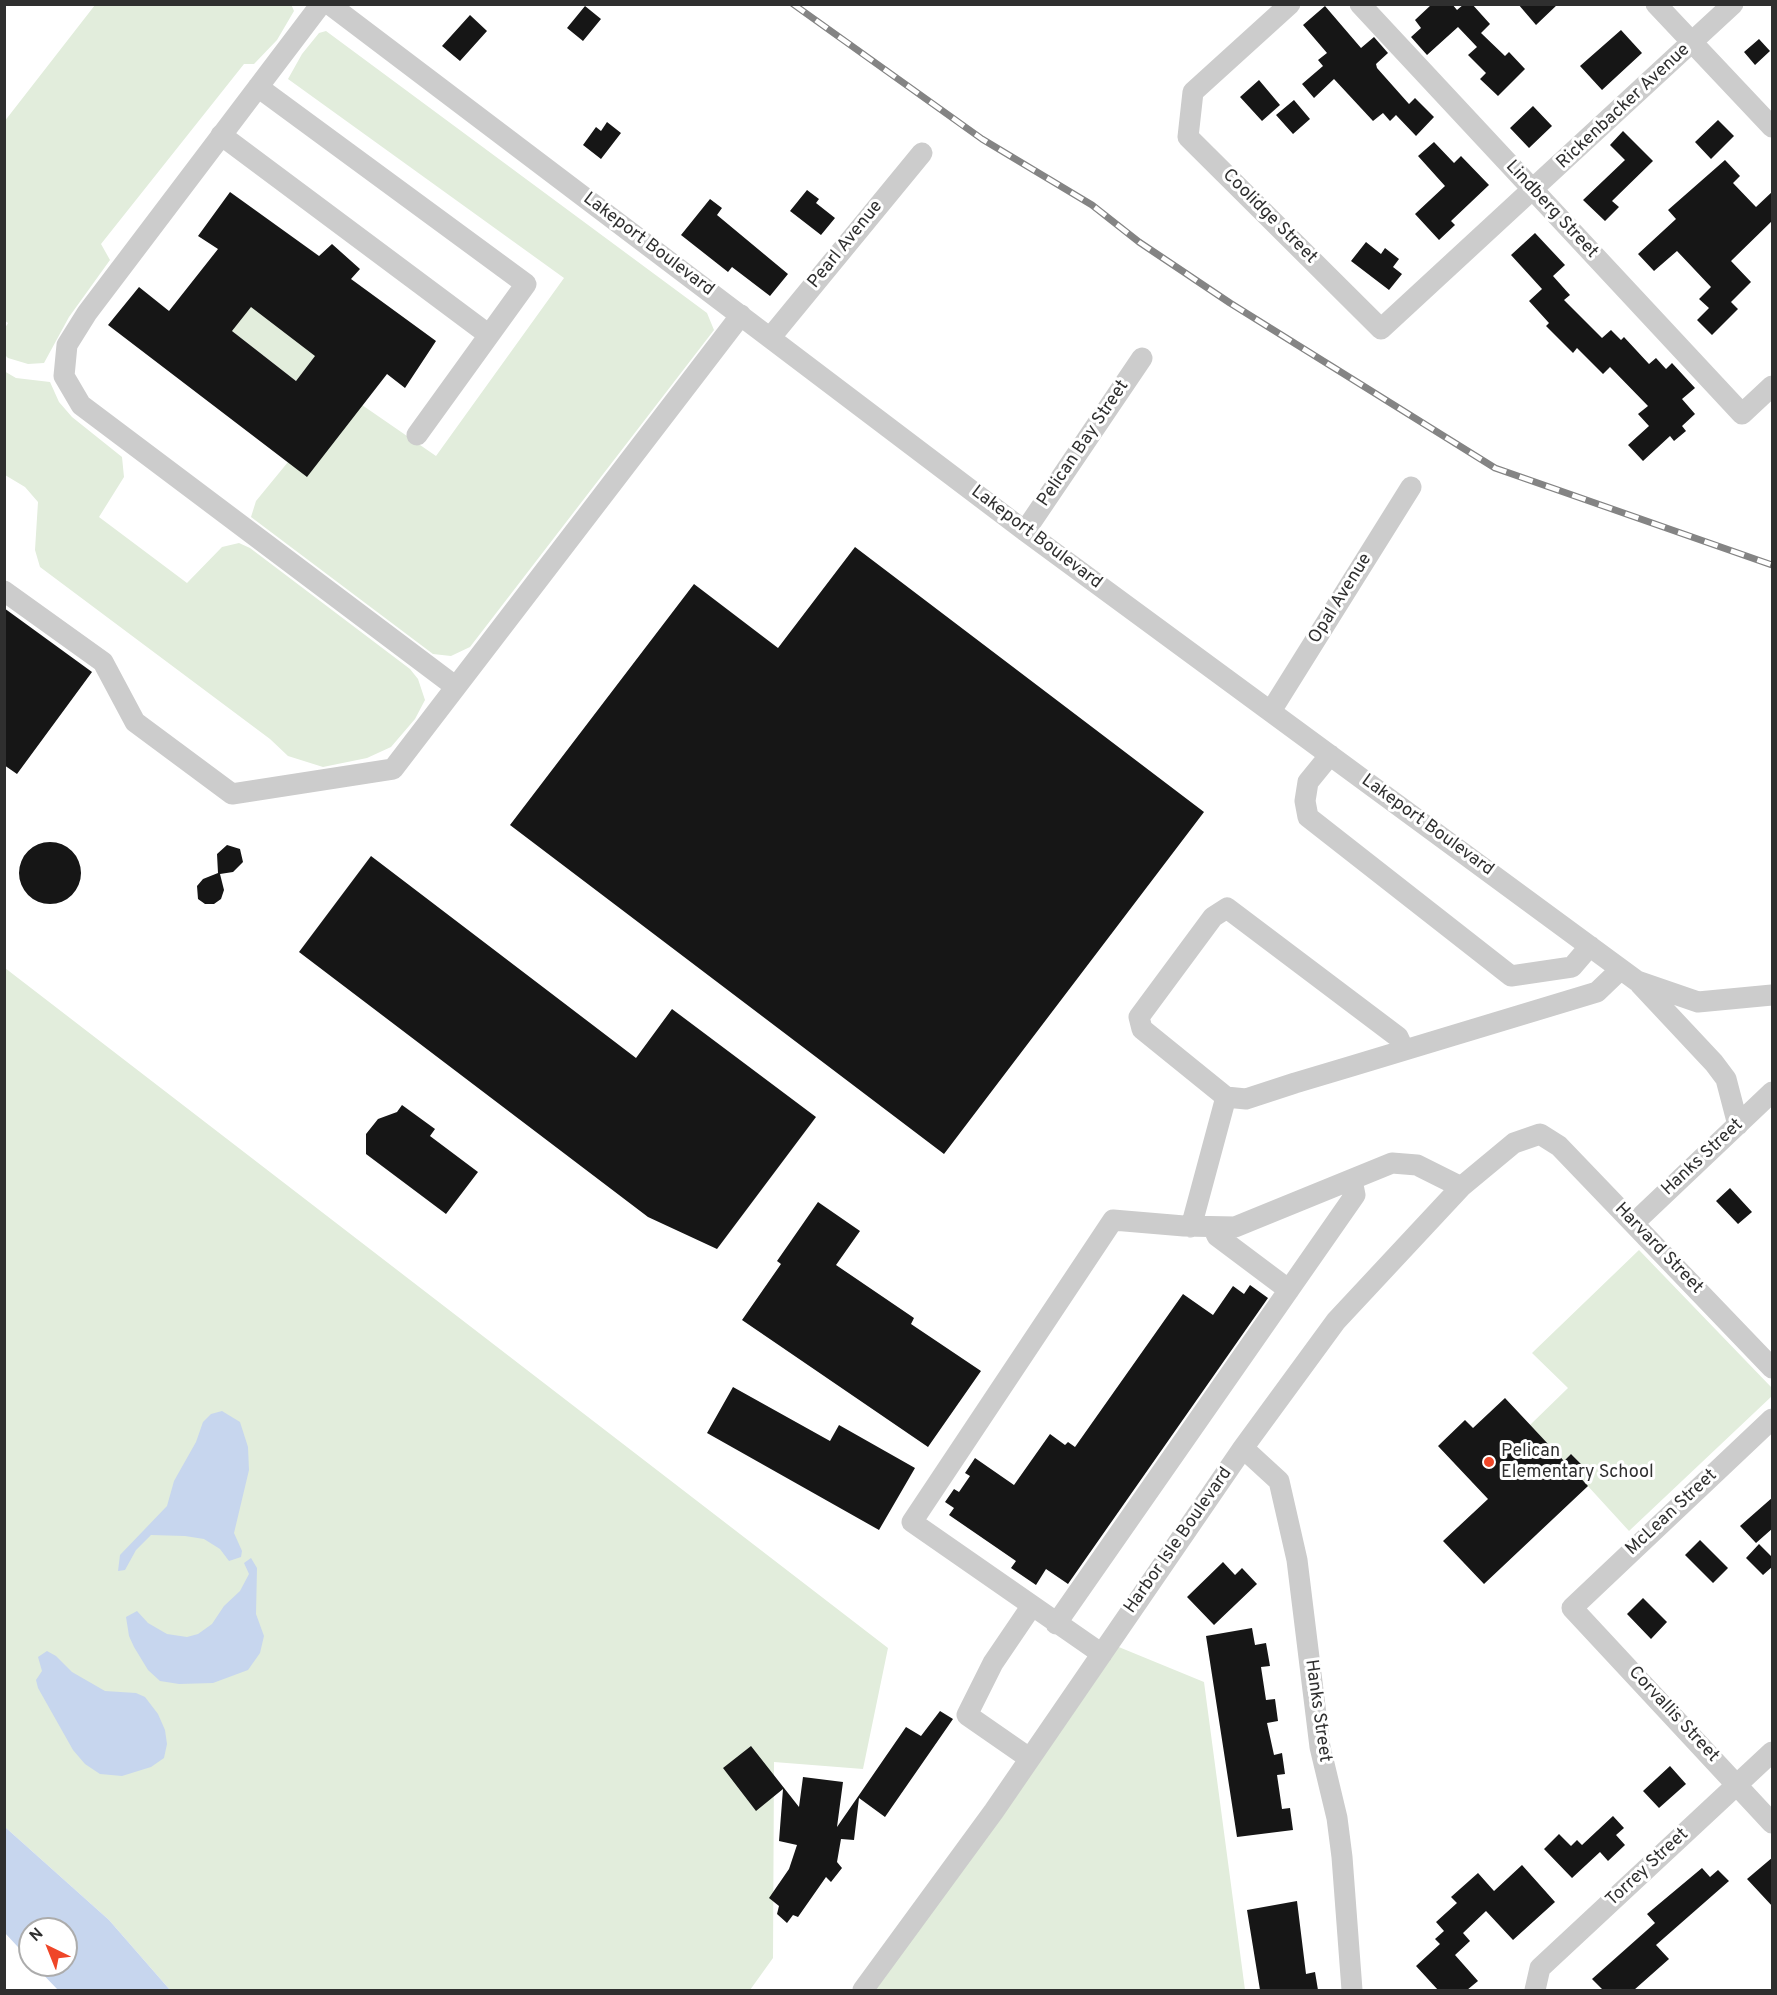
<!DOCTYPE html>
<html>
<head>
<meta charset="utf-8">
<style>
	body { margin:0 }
	#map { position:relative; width:1777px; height:1995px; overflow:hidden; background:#fff; font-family:Overpass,sans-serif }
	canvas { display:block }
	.frame { position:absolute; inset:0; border:6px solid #2f2f2f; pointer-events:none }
	.north { position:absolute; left:18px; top:1917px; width:60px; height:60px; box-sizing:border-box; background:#fff; border:2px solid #acacac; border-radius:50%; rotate:317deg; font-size:16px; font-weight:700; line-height:24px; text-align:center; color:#2f2f2f }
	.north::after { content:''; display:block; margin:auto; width:21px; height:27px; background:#ef4628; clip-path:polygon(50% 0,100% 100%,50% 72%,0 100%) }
</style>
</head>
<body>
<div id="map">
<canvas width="1777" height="1995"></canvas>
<div class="frame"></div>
<div class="north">N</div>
</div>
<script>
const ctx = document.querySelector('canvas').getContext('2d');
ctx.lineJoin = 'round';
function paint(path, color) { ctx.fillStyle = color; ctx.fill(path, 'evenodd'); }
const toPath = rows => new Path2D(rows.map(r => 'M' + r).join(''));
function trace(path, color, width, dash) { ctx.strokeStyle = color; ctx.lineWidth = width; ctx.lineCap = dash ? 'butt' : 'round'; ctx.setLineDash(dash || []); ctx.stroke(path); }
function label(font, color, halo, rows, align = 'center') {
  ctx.font = font + ' Overpass,sans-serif'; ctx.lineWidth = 6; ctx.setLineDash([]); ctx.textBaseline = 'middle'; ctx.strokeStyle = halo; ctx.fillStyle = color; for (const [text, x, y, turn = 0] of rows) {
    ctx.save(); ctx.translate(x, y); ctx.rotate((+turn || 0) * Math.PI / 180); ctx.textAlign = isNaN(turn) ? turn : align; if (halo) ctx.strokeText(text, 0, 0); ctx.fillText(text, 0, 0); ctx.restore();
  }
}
const green = toPath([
	[291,4,294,11,277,40,254,64,244,64,101,244,110,260,69,317,44,363,28,364,8,358,5,355,5,328,8,323,4,320,4,122,95,5],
	[326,31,707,313,714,330,470,647,451,656,433,654,251,517,256,501,288,462,362,405,436,456,564,278,288,79,302,54,319,33],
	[267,285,329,338,296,381,232,331],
	[4,371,16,378,50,382,59,402,72,417,122,457,124,477,99,517,187,583,222,547,239,543,250,548,410,669,418,679,425,700,415,719,391,747,367,758,323,767,288,756,270,739,40,567,35,550,38,502,25,487,5,475],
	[5,968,888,1648,863,1769,774,1762,773,1958,750,1990,170,1990,109,1920,5,1827],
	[1639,1250,1772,1388,1772,1396,1629,1531,1575,1472,1582,1465,1571,1454,1564,1461,1530,1425,1568,1388,1532,1353],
	[1109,1643,1204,1682,1245,1990,863,1990]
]);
const water = toPath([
	[222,1411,240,1422,248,1447,249,1470,234,1533,242,1551,241,1557,229,1561,220,1549,204,1539,185,1536,151,1535,136,1550,125,1570,118,1571,120,1555,167,1506,174,1481,196,1442,203,1422,211,1414],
	[251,1558,257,1568,256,1614,264,1636,260,1653,248,1670,213,1683,179,1684,160,1681,148,1670,134,1647,129,1636,126,1617,137,1611,148,1623,167,1634,187,1637,198,1634,212,1624,224,1606,240,1591,249,1574,244,1563],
	[47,1651,56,1656,72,1672,105,1691,136,1693,145,1697,158,1714,165,1730,167,1744,164,1758,151,1767,122,1776,100,1774,85,1764,73,1750,38,1688,36,1680,42,1671,38,1657],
	[5,1827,109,1920,170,1990,58,1990,34,1965,66,1965,66,1929,30,1929,30,1960,5,1933]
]);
const building = toPath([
	[1432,4,1452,4,1457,10,1464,4,1472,4,1490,24,1481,33,1505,56,1509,52,1525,69,1498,96,1480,79,1486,73,1468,55,1477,47,1458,27,1427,55,1411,37,1421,28,1415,20],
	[1518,4,1558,4,1536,25],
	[585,6,601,19,583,41,567,28],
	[1325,6,1361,48,1374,37,1388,53,1376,64,1377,68,1409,104,1415,98,1434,117,1416,136,1396,115,1390,121,1383,113,1373,121,1334,79,1314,98,1302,84,1323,66,1318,60,1327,53,1303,25],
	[470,15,487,31,460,61,442,46],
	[1621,30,1642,53,1602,90,1580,66],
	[1759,39,1770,51,1755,65,1744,52],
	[1259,80,1280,105,1262,121,1240,97],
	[1294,100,1310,119,1293,134,1276,115],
	[1533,106,1552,126,1529,148,1510,128],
	[1718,120,1734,136,1711,159,1695,142],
	[607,122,621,133,601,159,583,145,596,127,601,131],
	[1623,131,1653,161,1612,201,1619,207,1605,221,1583,200,1625,160,1610,145],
	[1434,142,1454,163,1461,156,1489,185,1451,221,1455,225,1439,240,1415,214,1445,186,1418,156],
	[1725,160,1740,176,1733,183,1756,207,1773,191,1773,220,1731,261,1751,282,1731,302,1738,309,1712,335,1697,320,1709,308,1699,299,1711,287,1677,251,1654,271,1638,254,1676,219,1668,210],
	[807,190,819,199,816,203,835,218,821,235,790,211],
	[230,192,319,256,332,244,360,269,351,279,436,341,405,388,387,374,307,477,108,325,139,287,169,311,218,249,198,236],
	[251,307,315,356,296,381,232,331],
	[710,199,722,208,717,215,788,274,770,296,732,267,728,272,681,235],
	[1535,233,1565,265,1553,276,1570,295,1564,300,1602,338,1611,330,1621,340,1624,337,1649,364,1656,358,1666,369,1672,363,1695,388,1682,399,1695,414,1682,426,1686,431,1674,441,1670,436,1643,461,1628,445,1649,426,1638,414,1648,406,1610,367,1603,374,1577,348,1573,353,1546,326,1549,323,1529,301,1542,289,1511,255],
	[1366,242,1381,254,1385,248,1399,259,1393,267,1402,274,1389,290,1351,261],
	[855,547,1204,812,944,1154,510,825,694,584,778,648],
	[4,608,92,672,17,774,4,765],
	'19 873a31 31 0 1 1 62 0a31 31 0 1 1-62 0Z',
	[227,845,240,849,243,862,233,872,220,874,224,890,221,899,214,904,205,904,198,899,197,886,203,879,218,873,217,854],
	[371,856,636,1058,672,1009,816,1117,717,1249,648,1217,299,952],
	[402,1105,435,1129,430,1136,478,1172,446,1214,366,1154,366,1134,378,1119,397,1112],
	[1730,1188,1752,1212,1738,1224,1716,1201],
	[818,1202,860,1231,836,1265,914,1318,911,1324,981,1371,928,1447,742,1320,781,1264,777,1261],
	[1250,1285,1268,1298,1068,1584,1046,1569,1036,1585,1011,1568,1016,1561,949,1515,954,1508,945,1502,954,1489,959,1492,970,1476,965,1473,975,1458,1014,1485,1050,1434,1065,1445,1068,1442,1075,1447,1183,1294,1213,1315,1233,1286,1244,1294],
	[733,1387,830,1441,839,1425,915,1468,879,1530,707,1433],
	[1505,1398,1564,1461,1571,1454,1582,1465,1575,1472,1588,1486,1484,1584,1443,1541,1488,1499,1438,1446,1465,1420,1473,1428],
	[1773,1497,1773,1528,1756,1543,1740,1526],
	[1700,1540,1728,1568,1713,1583,1685,1555],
	[1759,1544,1773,1558,1773,1566,1763,1575,1746,1558],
	[1223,1562,1235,1575,1242,1568,1257,1584,1214,1625,1187,1597],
	[1643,1598,1667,1622,1651,1639,1627,1614],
	[1252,1628,1255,1645,1266,1643,1270,1666,1261,1667,1266,1700,1275,1699,1278,1721,1267,1723,1274,1755,1282,1753,1285,1774,1277,1775,1282,1809,1290,1808,1293,1830,1237,1837,1206,1636],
	[940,1711,953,1719,885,1817,859,1798,854,1840,841,1839,837,1862,842,1868,831,1882,826,1877,798,1917,793,1915,787,1923,777,1914,779,1906,769,1898,789,1869,797,1845,779,1841,783,1789,756,1811,723,1768,751,1746,799,1807,803,1777,843,1782,837,1827,906,1727,921,1736],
	[1670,1766,1686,1784,1659,1808,1643,1791],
	[1613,1816,1624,1828,1616,1835,1625,1845,1608,1861,1600,1852,1572,1878,1544,1849,1559,1834,1571,1846,1577,1840,1582,1845],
	[1773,1857,1773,1907,1747,1879],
	[1522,1865,1555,1902,1513,1940,1486,1911,1463,1933,1470,1941,1455,1955,1478,1981,1467,1990,1438,1990,1416,1966,1440,1944,1435,1939,1444,1931,1436,1922,1457,1903,1451,1897,1478,1873,1494,1891],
	[1702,1868,1710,1877,1718,1870,1729,1881,1656,1945,1669,1959,1634,1990,1603,1990,1592,1979,1655,1923,1647,1914],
	[1297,1901,1306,1974,1315,1972,1318,1990,1260,1990,1247,1910]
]);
const minor = toPath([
	[321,4,87,313,67,345,64,376,81,405,456,687],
	[329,4,1025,531,1637,981,1698,1002,1772,995],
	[1290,4,1193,92,1188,137,1381,329,1733,4],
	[1360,4,1742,414,1772,386],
	[1656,4,1772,127],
	[258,87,526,284,417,435],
	[221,135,489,335],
	[770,338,922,153],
	[1025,531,1142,358],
	[4,591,103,662,135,722,232,794,393,769,741,315],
	[1271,711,1411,487],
	[1330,755,1308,782,1305,801,1308,817,1511,976,1572,967,1590,946],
	[1640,984,1714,1063,1726,1079,1738,1125],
	[1404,1050,1398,1037,1227,908,1213,917,1139,1017,1142,1029,1226,1097,1246,1099,1295,1083,1352,1066,1597,992,1621,969],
	[1634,1223,1772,1092],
	[1191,1227,1226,1097],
	[1213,1227,1217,1236,1289,1290],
	[1772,1419,1572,1608,1772,1823],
	[1243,1448,1279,1481,1297,1560,1320,1747,1337,1818,1342,1857,1352,1990],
	[1056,1624,1355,1195,1352,1180],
	[1102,1654,912,1522,1113,1220,1184,1226,1235,1227,1392,1163,1417,1165,1461,1187],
	[1029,1758,967,1715,993,1663,1031,1607],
	[863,1990,994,1811,1243,1448,1336,1321,1461,1187,1514,1143,1540,1134,1559,1146,1772,1368],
	[1535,1990,1540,1968,1772,1752]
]);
const rail = toPath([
	[793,4,982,139,1092,205,1139,242,1230,303,1495,468,1772,565]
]);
const markers = [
	[1489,1462,6,"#ef4628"]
];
const streetNames = [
	["Rickenbacker Avenue",1624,107,-43],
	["Lindberg Street",1551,210,47],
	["Coolidge Street",1269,217,45],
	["Lakeport Boulevard",648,245,37],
	["Pearl Avenue",846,245,-51],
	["Pelican Bay Street",1084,444,-56],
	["Lakeport Boulevard",1036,538,37],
	["Opal Avenue",1341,599,-58],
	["Lakeport Boulevard",1427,826,36],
	["Hanks Street",1703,1158,-43],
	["Harvard Street",1658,1249,46],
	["McLean Street",1672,1513,-43],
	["Harbor Isle Boulevard",1179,1541,-55],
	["Hanks Street",1317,1711,82],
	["Corvallis Street",1673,1715,47],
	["Torrey Street",1648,1868,-43]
];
const poiNames = [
	["Pelican",1501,1452],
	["Elementary School",1501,1473]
];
paint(green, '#e2eddc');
paint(water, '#c7d6ee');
paint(building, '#161616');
trace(minor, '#ccc', 21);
trace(rail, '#848484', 7);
trace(rail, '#fff', 4.5, [14]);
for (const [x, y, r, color] of markers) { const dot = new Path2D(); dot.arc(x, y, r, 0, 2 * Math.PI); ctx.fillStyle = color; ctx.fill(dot); trace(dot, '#fff', 2); }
label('18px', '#2f2f2f', '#fff', streetNames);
label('18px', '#2f2f2f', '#fff', poiNames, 'left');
</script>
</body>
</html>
